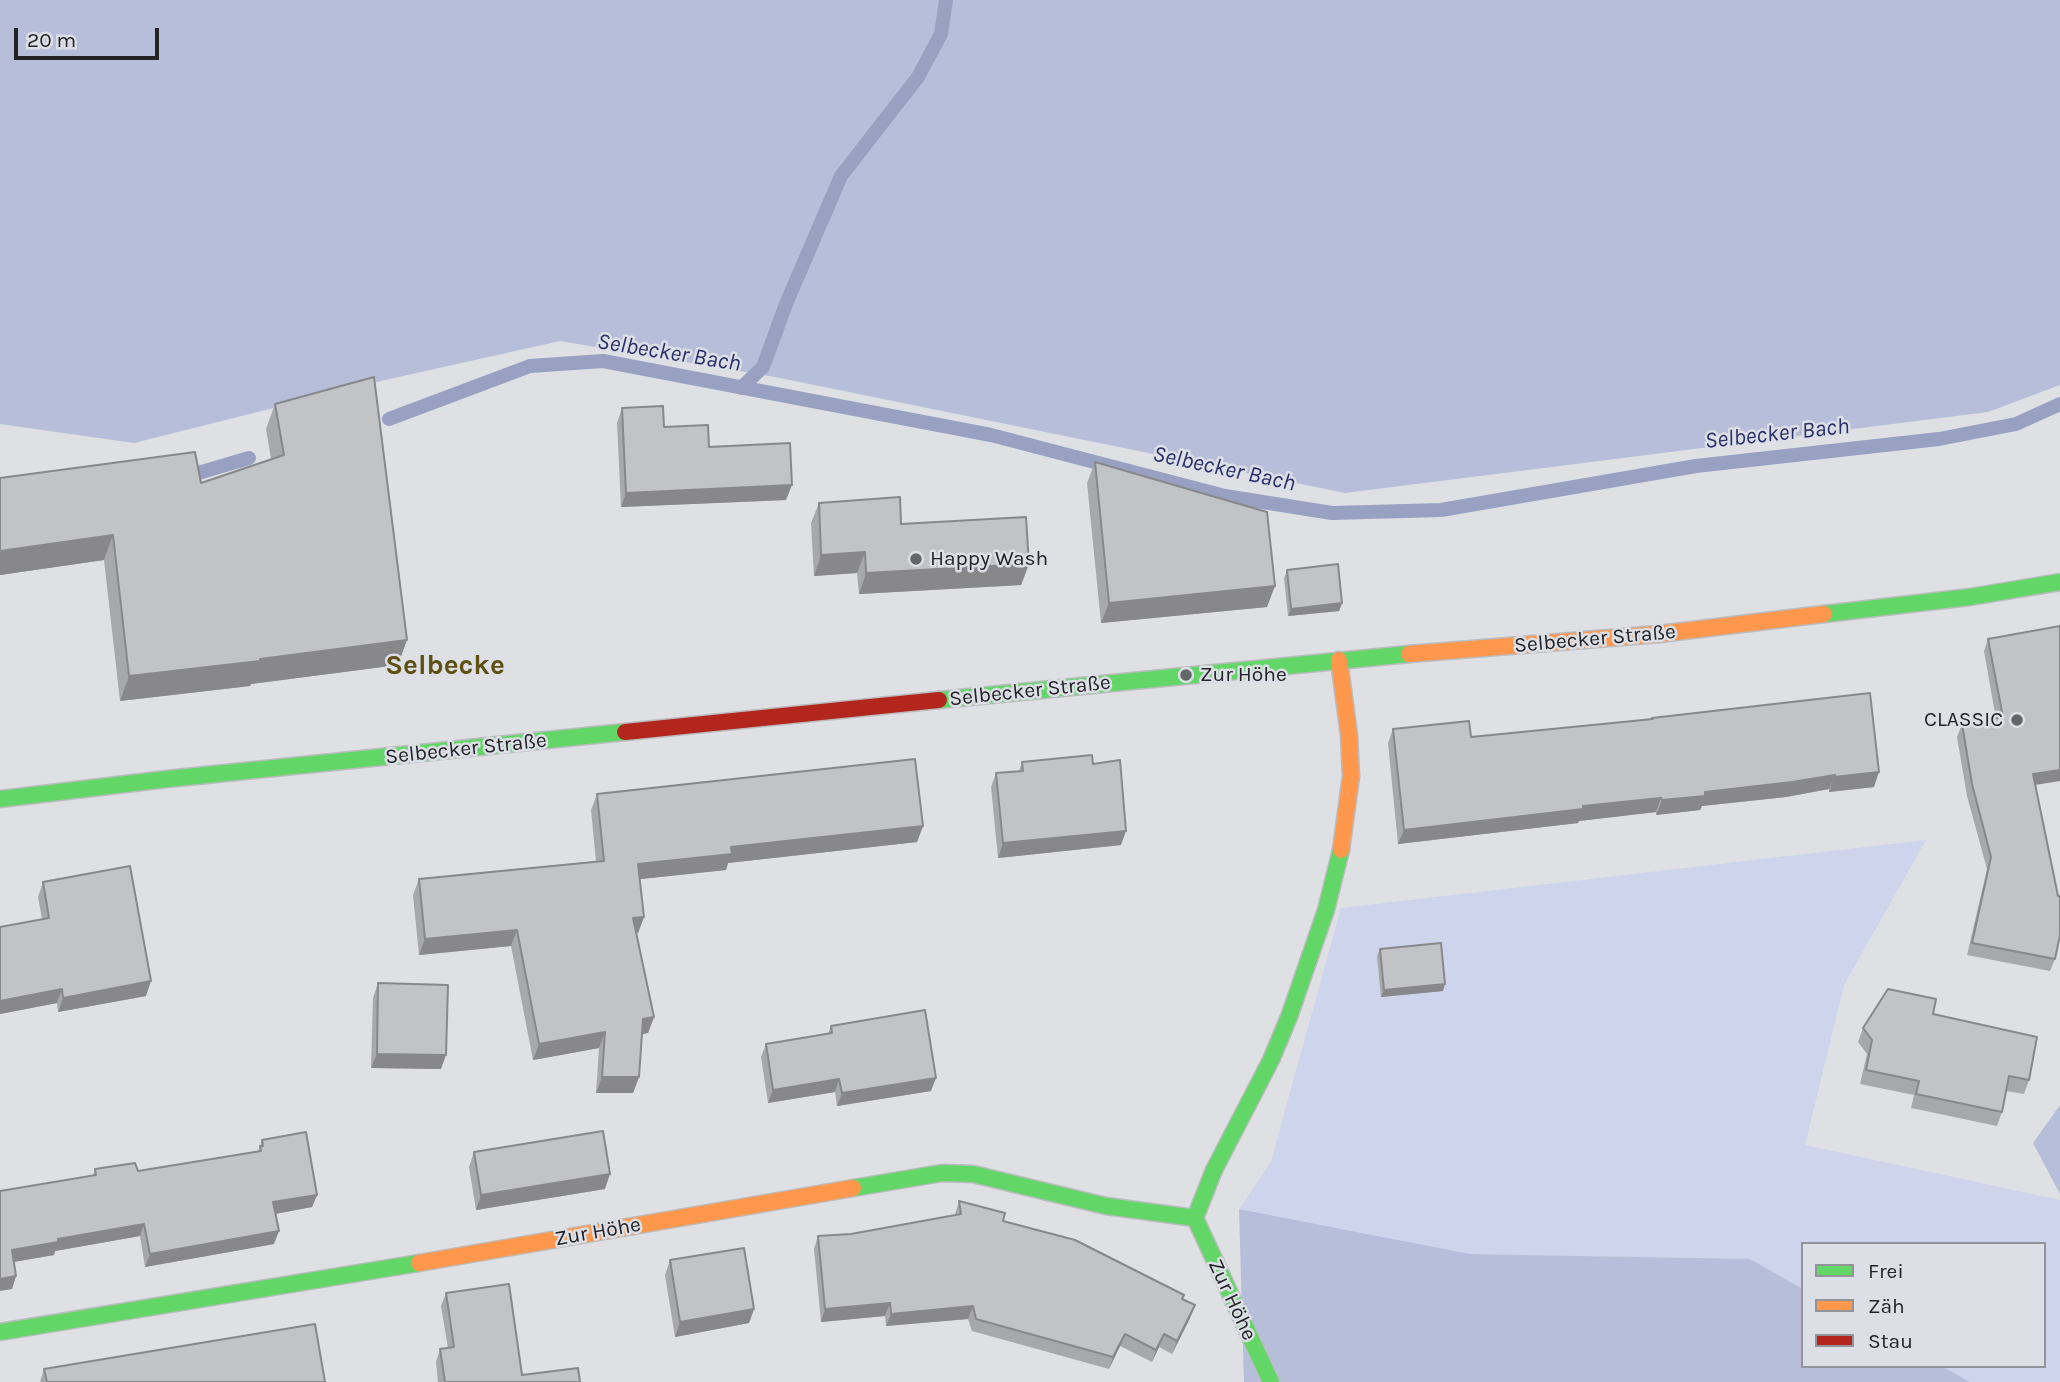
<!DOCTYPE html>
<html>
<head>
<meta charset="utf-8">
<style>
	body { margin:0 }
	#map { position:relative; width:2060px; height:1382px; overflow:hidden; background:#dfe0e4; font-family:Karla,sans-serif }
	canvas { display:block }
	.legend { position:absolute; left:1801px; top:1242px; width:245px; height:126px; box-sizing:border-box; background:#dddfe6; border:2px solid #93949a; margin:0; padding:9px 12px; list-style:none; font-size:21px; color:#242427 }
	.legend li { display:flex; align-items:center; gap:14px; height:35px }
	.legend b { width:35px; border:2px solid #93949a }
	.scale { position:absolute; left:14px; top:28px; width:145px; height:32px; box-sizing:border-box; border:4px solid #242427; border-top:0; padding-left:9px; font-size:21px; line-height:24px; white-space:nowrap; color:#242427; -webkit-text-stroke:5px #dddfe6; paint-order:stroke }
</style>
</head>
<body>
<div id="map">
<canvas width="2060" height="1382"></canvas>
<ul class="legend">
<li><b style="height:9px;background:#63d668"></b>Frei</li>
<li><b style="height:9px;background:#ff974d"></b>Zäh</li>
<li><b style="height:9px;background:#b3261e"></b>Stau</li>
</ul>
<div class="scale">20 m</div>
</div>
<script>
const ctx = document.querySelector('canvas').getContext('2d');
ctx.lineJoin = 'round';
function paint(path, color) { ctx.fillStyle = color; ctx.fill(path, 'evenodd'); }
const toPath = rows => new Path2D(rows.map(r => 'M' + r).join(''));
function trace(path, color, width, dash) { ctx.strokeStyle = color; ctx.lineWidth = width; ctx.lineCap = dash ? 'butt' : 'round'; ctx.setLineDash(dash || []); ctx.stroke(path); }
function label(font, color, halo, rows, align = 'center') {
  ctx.font = font + ' Karla,sans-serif'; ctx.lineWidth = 5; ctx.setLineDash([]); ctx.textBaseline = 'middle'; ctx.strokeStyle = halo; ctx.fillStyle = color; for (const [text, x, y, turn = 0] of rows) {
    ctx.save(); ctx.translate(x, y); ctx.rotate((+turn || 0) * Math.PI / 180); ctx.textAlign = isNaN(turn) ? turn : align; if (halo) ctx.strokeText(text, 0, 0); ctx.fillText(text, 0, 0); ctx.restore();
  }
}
const green = toPath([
	[1926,840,1844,985,1805,1145,2060,1200,2060,1382,1970,1382,1942,1366,2044,1366,2044,1244,1803,1244,1803,1289,1750,1259,1470,1254,1239,1209,1271,1161,1341,908]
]);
const forest = toPath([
	[0,0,2060,0,2060,385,1988,412,1345,493,775,377,560,341,385,380,134,443,0,424],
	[2060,1105,2060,1194,2033,1143],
	[1239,1209,1470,1254,1750,1259,1803,1289,1803,1366,1942,1366,1970,1382,1244,1382]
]);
const stream = toPath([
	[741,388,763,367,786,304,841,176,918,77,941,34,946,0],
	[389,419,530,366,603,361,991,435,1225,496,1332,513,1441,510,1696,466,1939,439,2016,424,2060,404],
	[195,474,249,458]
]);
const fast = toPath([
	[1824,614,1970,597,2060,582],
	[939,700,1409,654],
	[0,799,167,779,625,732],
	[853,1188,942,1173,973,1174,1106,1206,1195,1218],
	[0,1332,419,1263],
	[1271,1382,1195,1218,1214,1170,1271,1060,1289,1017,1326,910,1341,850]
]);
const slow = toPath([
	[1409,654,1659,634,1824,614],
	[1339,660,1349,735,1351,776,1341,850],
	[419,1263,853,1188]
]);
const jam = toPath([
	[625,732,939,700]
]);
const wall = toPath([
	[275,404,398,665,251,684,250,686,120,701,104,560,0,575,0,478,201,483,271,459,266,429],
	[622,408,709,447,786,500,621,507,617,423],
	[1095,462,1267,607,1101,623,1087,483],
	[819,503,901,524,1029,564,1021,585,859,594,857,573,814,576,811,523],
	[1287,570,1342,603,1339,611,1288,616,1284,578],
	[1988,639,2036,785,2055,959,2050,971,1967,955,1987,869,1967,796,1957,737,1962,724,1996,719,1984,651],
	[1652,718,1874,787,1829,792,1829,789,1786,797,1702,806,1700,810,1656,815,1656,812,1579,821,1578,823,1398,844,1388,743,1393,729,1471,737,1652,719],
	[1022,762,1093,764,1121,845,998,858,991,787,996,773,1019,771],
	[597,794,923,826,917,842,728,863,726,870,640,879,644,917,638,933,636,933,654,1017,648,1033,642,1034,639,1077,633,1093,596,1093,599,1048,533,1060,511,946,419,955,413,895,419,879,596,861,591,810],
	[43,882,146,996,58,1012,57,1003,0,1014,0,927,42,919,38,897],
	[1380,949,1443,991,1381,997,1377,956],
	[378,983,441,1069,371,1068,373,998],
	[831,1026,931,1091,837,1106,835,1092,768,1103,761,1057,766,1044,828,1034],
	[1863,1028,2029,1080,2024,1094,2006,1091,2002,1112,1997,1126,1911,1108,1914,1095,1860,1084,1867,1054,1858,1042],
	[262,1140,317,1195,312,1207,275,1214,274,1244,145,1267,140,1236,55,1251,54,1255,14,1262,16,1276,12,1289,0,1191,93,1175,95,1169,138,1171,258,1152],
	[474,1152,605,1189,476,1210,469,1167],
	[959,1201,1003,1221,1182,1299,1190,1318,1172,1354,1159,1347,1152,1362,1120,1346,1109,1369,972,1331,968,1319,886,1326,885,1316,821,1322,814,1249,818,1236,851,1234,955,1215],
	[670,1260,754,1309,749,1323,675,1337,665,1275],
	[446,1293,522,1375,580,1382,438,1382,436,1362,440,1349,448,1348,441,1306],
	[44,1369,325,1382,40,1382]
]);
const shadedWall = toPath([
	[792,485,786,500,621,507,626,493],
	[113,535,104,560,0,575,0,551],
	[865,552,857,573,814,576,821,555],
	[1029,564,1021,585,859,594,866,573],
	[1275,586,1267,607,1101,623,1109,603],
	[1342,603,1339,611,1288,616,1291,609],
	[407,640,398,665,251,684,250,686,120,701,129,676],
	[2060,770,2060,781,2029,786,2033,774],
	[1879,772,1874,787,1829,792,1834,777],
	[1835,775,1829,789,1786,797,1702,806,1700,810,1656,815,1662,800,1705,792],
	[1661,798,1656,812,1579,821,1578,823,1398,844,1404,830,1583,806],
	[923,826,917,842,728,863,726,870,632,880,638,864,731,847],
	[1126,831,1121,845,998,858,1003,843],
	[644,917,638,933,628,934,633,918],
	[517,930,511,946,419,955,425,939],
	[151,981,146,996,58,1012,63,998],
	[1445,984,1443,991,1381,997,1384,990],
	[62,989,57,1003,0,1014,0,1001],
	[654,1017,648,1033,637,1035,643,1019],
	[605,1032,599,1048,533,1060,539,1044],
	[377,1054,446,1055,441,1069,371,1068],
	[602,1077,639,1077,633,1093,596,1093],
	[936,1078,931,1091,837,1106,842,1093],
	[839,1079,835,1092,768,1103,773,1090],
	[610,1174,605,1189,476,1210,481,1195],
	[317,1195,312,1207,269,1215,273,1202],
	[144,1224,140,1236,55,1251,54,1255,7,1263,12,1250,58,1239],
	[279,1231,274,1244,145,1267,150,1254],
	[16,1276,12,1289,0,1291,0,1279],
	[890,1303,885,1316,821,1322,825,1309],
	[1195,1305,1190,1318,1172,1354,1177,1341],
	[973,1306,968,1319,886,1326,891,1314],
	[754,1309,749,1323,675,1337,680,1322],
	[1125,1334,1120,1346,1109,1369,1113,1357],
	[1164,1334,1159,1347,1152,1362,1156,1350]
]);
const building = toPath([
	[374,377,407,640,260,659,260,661,129,676,113,535,0,551,0,478,195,452,201,483,284,455,275,404,374,377],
	[663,406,664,427,708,425,709,447,790,443,792,485,626,493,622,408,663,406],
	[1095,462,1267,512,1275,586,1109,603,1095,462],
	[900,497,901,524,1026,517,1029,564,866,573,865,552,821,555,819,503,900,497],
	[1338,564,1342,603,1291,609,1287,570,1338,564],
	[2060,626,2060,770,2033,774,2058,896,2060,896,2060,935,2055,959,1972,943,1991,857,1972,784,1962,724,2003,717,1988,639,2060,626],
	[1870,693,1879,772,1834,777,1835,775,1792,782,1705,792,1705,796,1662,800,1661,798,1583,806,1583,809,1404,830,1393,729,1469,721,1471,737,1653,719,1652,718,1870,693],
	[1092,755,1093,764,1120,760,1126,831,1003,843,996,773,1023,771,1022,762,1092,755],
	[915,759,923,826,731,847,732,854,638,864,644,917,633,918,654,1017,643,1019,639,1077,602,1077,605,1032,539,1044,517,930,425,939,419,879,604,861,597,794,915,759],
	[130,866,151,981,63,998,62,989,0,1001,0,927,49,918,43,882,130,866],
	[1441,943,1445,984,1384,990,1380,949,1441,943],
	[378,983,448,985,446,1055,377,1054,378,983],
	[1888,989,1936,999,1933,1014,2037,1037,2029,1080,2009,1076,2002,1112,1916,1094,1919,1081,1866,1070,1872,1040,1863,1028,1888,989],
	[925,1010,936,1078,842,1093,839,1079,773,1090,766,1044,832,1033,831,1026,925,1010],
	[603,1131,610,1174,481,1195,474,1152,603,1131],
	[306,1132,317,1195,273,1202,279,1231,150,1254,144,1224,58,1239,58,1242,12,1250,16,1276,0,1279,0,1191,96,1175,95,1169,135,1163,138,1171,261,1151,260,1146,263,1146,262,1140,306,1132],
	[959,1201,1005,1213,1003,1221,1075,1240,1184,1295,1182,1299,1195,1305,1177,1341,1164,1334,1156,1350,1125,1334,1113,1357,976,1319,973,1306,891,1314,890,1303,825,1309,818,1236,851,1234,961,1214,959,1201],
	[744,1248,754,1309,680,1322,670,1260,744,1248],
	[509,1284,522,1375,578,1368,580,1382,445,1382,440,1349,454,1347,446,1293,509,1284],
	[315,1324,325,1382,47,1382,44,1369,315,1324]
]);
const markers = [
	[916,559,7,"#656669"],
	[1186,675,7,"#656669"],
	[2017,720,7,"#656669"]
];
const poiNames = [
	["Happy Wash",930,559],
	["Zur Höhe",1200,675],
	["CLASSIC",2003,720,"right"]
];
const streetNames = [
	["Selbecker Straße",1595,639,-5],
	["Selbecker Straße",1030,691,-6],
	["Selbecker Straße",466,749,-6],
	["Zur Höhe",598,1232,-10],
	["Zur Höhe",1232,1300,65]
];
const waterNames = [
	["Selbecker Bach",669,353,9],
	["Selbecker Bach",1777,434,-6],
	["Selbecker Bach",1224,469,12]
];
const districtNames = [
	["Selbecke",445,666]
];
paint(green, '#cdd4ec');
paint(forest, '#b7beda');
trace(stream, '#99a1c2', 14);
trace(fast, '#bbbcbf', 19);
trace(slow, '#bbbcbf', 19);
trace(jam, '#bbbcbf', 19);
trace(fast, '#63d668', 16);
trace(slow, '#ff974d', 16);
trace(jam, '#b3261e', 16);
paint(wall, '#a7a8aa');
paint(shadedWall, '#88888b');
paint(building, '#c2c3c6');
trace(building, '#88888b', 2);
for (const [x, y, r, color] of markers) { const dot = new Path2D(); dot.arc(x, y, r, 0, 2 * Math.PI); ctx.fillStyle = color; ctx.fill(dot); trace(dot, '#dddfe6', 2.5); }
label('21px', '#242427', '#dddfe6', poiNames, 'left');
label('21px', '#242427', '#dddfe6', streetNames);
label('italic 23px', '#28306a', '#dddfe6', waterNames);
label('bold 28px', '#5f4f11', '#dddfe6', districtNames);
</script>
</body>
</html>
